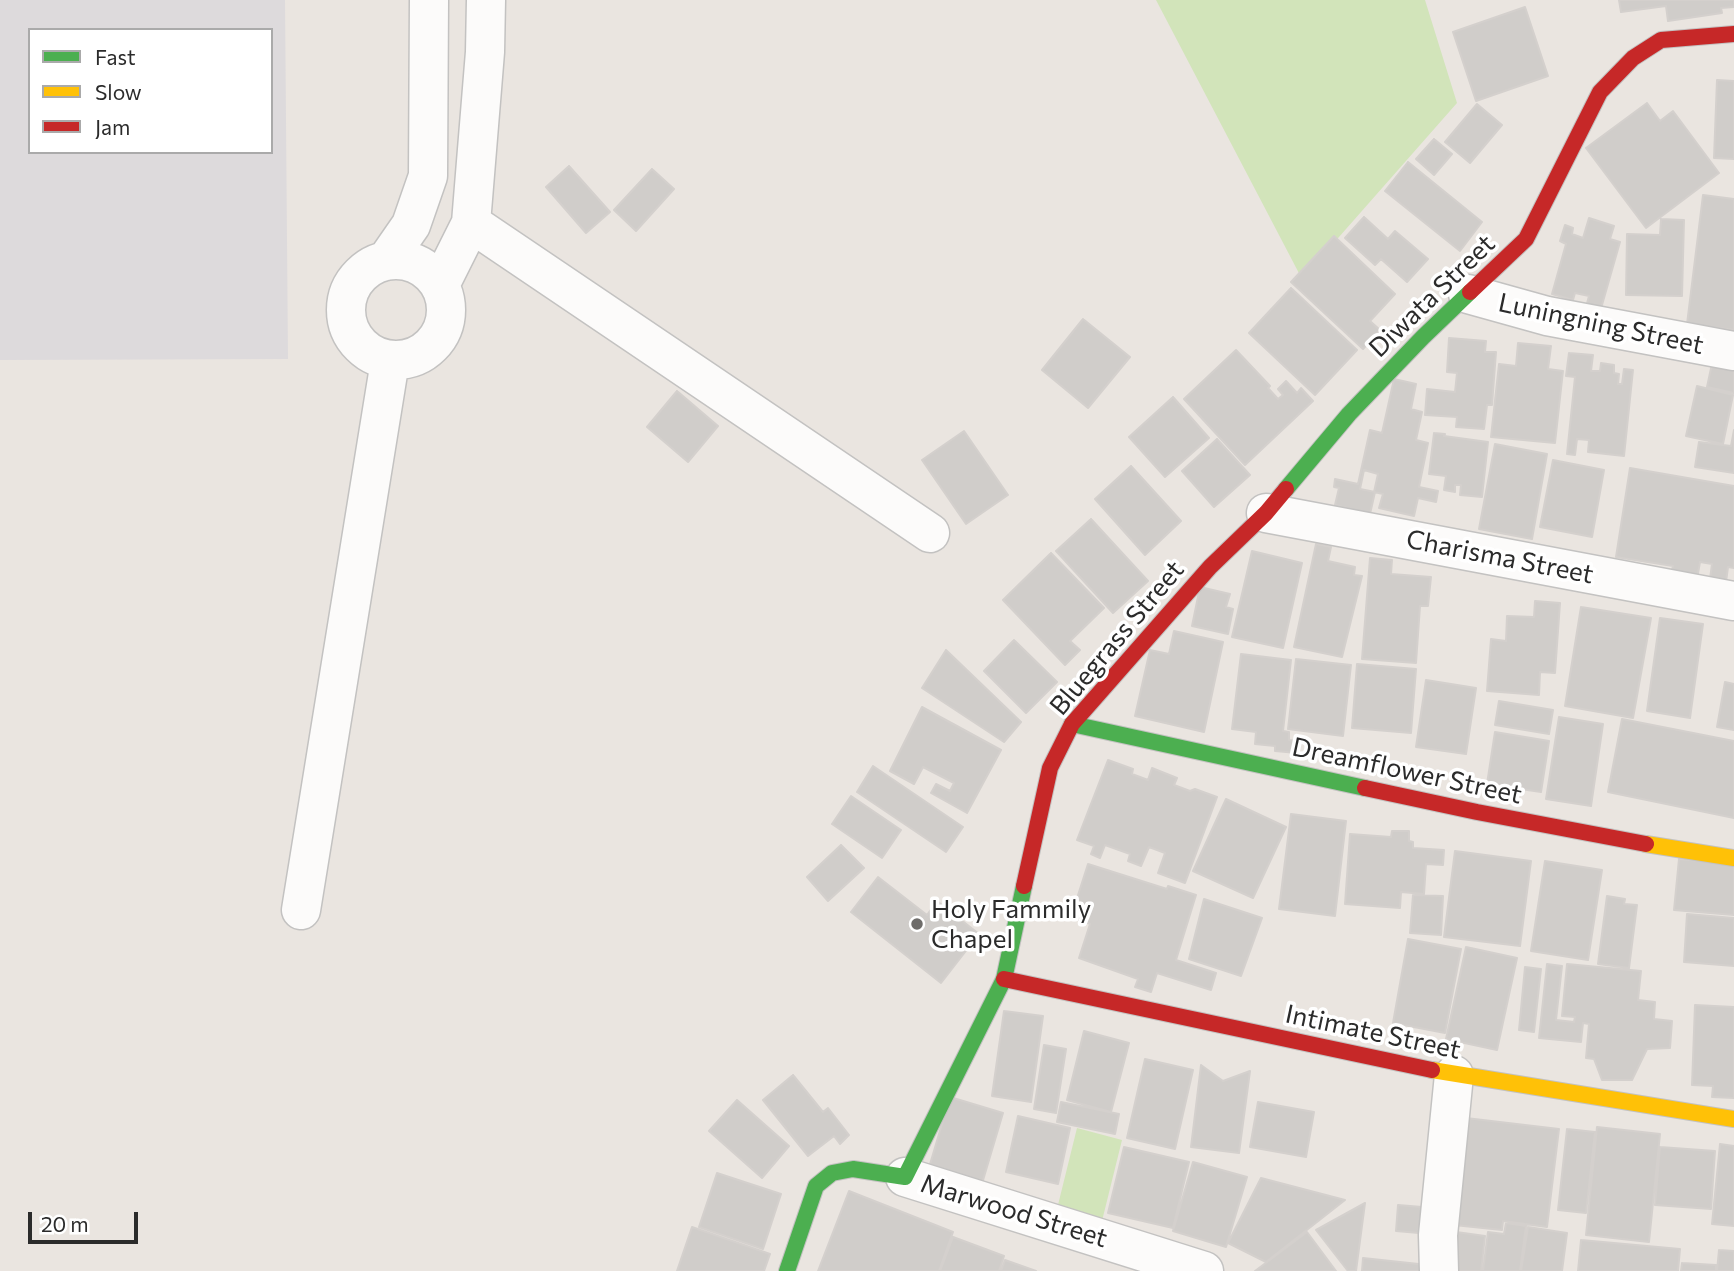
<!DOCTYPE html>
<html>
<head>
<meta charset="utf-8">
<style>
	body { margin:0 }
	#map { position:relative; width:1734px; height:1271px; overflow:hidden; background:#eae5e0; font-family:Commissioner,sans-serif }
	canvas { display:block }
	.legend { position:absolute; left:28px; top:28px; width:245px; height:126px; box-sizing:border-box; background:#fff; border:2px solid #aaa; margin:0; padding:9px 12px; list-style:none; font-size:21px; color:#2b2b2b }
	.legend li { display:flex; align-items:center; gap:14px; height:35px }
	.legend b { width:35px; border:2px solid #aaa }
	.scale { position:absolute; left:28px; top:1212px; width:110px; height:32px; box-sizing:border-box; border:4px solid #2b2b2b; border-top:0; padding-left:9px; font-size:21px; line-height:24px; white-space:nowrap; color:#2b2b2b; -webkit-text-stroke:5px #fff; paint-order:stroke }
</style>
</head>
<body>
<div id="map">
<canvas width="1734" height="1271"></canvas>
<ul class="legend">
<li><b style="height:9px;background:#4caf50"></b>Fast</li>
<li><b style="height:9px;background:#ffc107"></b>Slow</li>
<li><b style="height:9px;background:#c62828"></b>Jam</li>
</ul>
<div class="scale">20 m</div>
</div>
<script>
const ctx = document.querySelector('canvas').getContext('2d');
ctx.lineJoin = 'round';
function paint(path, color) { ctx.fillStyle = color; ctx.fill(path, 'evenodd'); }
const toPath = rows => new Path2D(rows.map(r => 'M' + r).join(''));
function trace(path, color, width, dash) { ctx.strokeStyle = color; ctx.lineWidth = width; ctx.lineCap = dash ? 'butt' : 'round'; ctx.setLineDash(dash || []); ctx.stroke(path); }
function label(font, color, halo, rows, align = 'center') {
  ctx.font = font + ' Commissioner,sans-serif'; ctx.lineWidth = 7; ctx.setLineDash([]); ctx.textBaseline = 'middle'; ctx.strokeStyle = halo; ctx.fillStyle = color; for (const [text, x, y, turn = 0] of rows) {
    ctx.save(); ctx.translate(x, y); ctx.rotate((+turn || 0) * Math.PI / 180); ctx.textAlign = isNaN(turn) ? turn : align; if (halo) ctx.strokeText(text, 0, 0); ctx.fillText(text, 0, 0); ctx.restore();
  }
}
const industrial = toPath([
	[0,0,285,0,288,359,0,360],
	[30,30,271,30,271,152,30,152]
]);
const green = toPath([
	[1156,0,1425,0,1457,103,1302,279],
	[1077,1128,1122,1140,1101,1225,1056,1213]
]);
const building = toPath([
	[1619,0,1734,0,1734,7,1721,8,1722,13,1668,21,1666,6,1621,12,1619,0],
	[1525,7,1548,76,1476,101,1453,32,1525,7],
	[1717,80,1734,81,1734,159,1714,158,1717,80],
	[1647,103,1660,121,1673,111,1719,173,1646,228,1586,148,1647,103],
	[1477,104,1502,125,1470,163,1445,142,1477,104],
	[1434,139,1452,154,1434,175,1416,159,1434,139],
	[1408,162,1482,222,1460,251,1385,191,1408,162],
	[569,166,610,212,586,233,546,187,569,166],
	[652,169,674,189,636,231,614,210,652,169],
	[1703,195,1734,199,1734,330,1687,324,1703,195],
	[1364,217,1388,239,1395,231,1428,259,1407,282,1381,259,1375,265,1345,238,1364,217],
	[1589,218,1614,226,1610,239,1620,242,1600,312,1586,307,1589,296,1575,293,1573,300,1552,294,1566,244,1560,241,1565,225,1573,228,1572,234,1583,238,1589,218],
	[1661,219,1684,220,1682,296,1626,295,1627,234,1660,235,1661,219],
	[1334,236,1395,294,1370,321,1380,330,1363,349,1291,282,1334,236],
	[1291,288,1357,350,1315,395,1249,333,1291,288],
	[1083,319,1130,357,1088,408,1042,370,1083,319],
	[1449,338,1486,341,1485,352,1496,352,1492,405,1487,405,1484,429,1456,427,1457,417,1425,415,1427,389,1455,392,1457,373,1447,372,1449,338],
	[1518,343,1551,346,1548,369,1563,371,1555,443,1491,437,1499,364,1516,366,1518,343],
	[1236,350,1270,386,1268,388,1278,399,1283,395,1278,389,1286,381,1297,393,1301,388,1313,401,1245,465,1184,399,1236,350],
	[1569,353,1593,355,1591,371,1600,371,1601,363,1614,365,1614,373,1619,374,1618,384,1622,384,1624,369,1633,370,1624,456,1588,452,1589,440,1577,439,1575,455,1567,454,1575,377,1566,376,1569,353],
	[1713,359,1734,364,1734,393,1707,387,1713,359],
	[1394,379,1416,384,1411,409,1422,412,1416,440,1428,443,1419,487,1438,491,1436,502,1418,498,1414,516,1379,508,1383,494,1374,492,1378,474,1364,470,1360,489,1375,492,1370,514,1335,505,1339,488,1334,487,1335,479,1358,484,1370,430,1382,433,1394,379],
	[1697,386,1733,395,1723,444,1686,436,1697,386],
	[677,391,718,426,688,462,647,427,677,391],
	[1173,397,1209,438,1165,477,1129,437,1173,397],
	[1734,430,1734,473,1695,467,1699,442,1731,446,1734,430],
	[964,431,1008,495,966,524,922,460,964,431],
	[1434,433,1445,434,1444,436,1488,442,1482,497,1460,495,1461,485,1455,485,1455,492,1444,490,1446,476,1429,474,1434,433],
	[1217,439,1250,475,1214,507,1182,471,1217,439],
	[1495,444,1547,454,1532,539,1479,529,1495,444],
	[1553,460,1604,470,1592,537,1540,527,1553,460],
	[1131,466,1181,521,1145,555,1095,499,1131,466],
	[1630,468,1734,486,1734,568,1728,567,1726,582,1710,579,1712,564,1700,562,1697,579,1671,574,1673,566,1616,557,1630,468],
	[1091,519,1148,581,1113,613,1056,551,1091,519],
	[1316,544,1331,547,1328,561,1355,567,1354,575,1362,576,1342,657,1294,647,1316,544],
	[1252,551,1302,563,1283,648,1232,637,1252,551],
	[1051,553,1104,608,1070,641,1080,650,1065,665,1003,600,1051,553],
	[1370,558,1392,560,1391,574,1431,577,1428,606,1420,606,1416,663,1362,659,1370,558],
	[1200,587,1230,594,1226,607,1233,609,1228,634,1192,626,1200,587],
	[1535,601,1560,603,1555,673,1540,672,1539,695,1487,691,1491,639,1506,641,1507,616,1534,617,1535,601],
	[1581,607,1651,618,1633,718,1565,706,1581,607],
	[1660,618,1703,624,1690,718,1647,711,1660,618],
	[1174,631,1223,642,1204,732,1135,716,1150,650,1169,654,1174,631],
	[1014,640,1057,682,1026,713,984,671,1014,640],
	[946,650,1021,722,1004,742,922,688,946,650],
	[1241,654,1291,660,1283,731,1289,732,1289,740,1298,741,1297,753,1275,751,1275,746,1255,744,1256,732,1232,729,1241,654],
	[1296,659,1351,665,1343,736,1288,729,1296,659],
	[1357,664,1416,669,1411,733,1352,728,1357,664],
	[1426,680,1476,688,1466,754,1416,747,1426,680],
	[1725,682,1734,684,1734,730,1717,727,1725,682],
	[1499,701,1553,710,1549,734,1495,725,1499,701],
	[922,707,1001,750,967,813,931,793,936,784,950,791,954,783,923,767,914,784,890,771,922,707],
	[1559,717,1603,724,1591,806,1546,799,1559,717],
	[1622,719,1734,741,1734,818,1608,792,1622,719],
	[1495,732,1549,741,1541,792,1487,784,1495,732],
	[1108,760,1133,769,1132,774,1148,780,1152,768,1177,778,1174,785,1190,791,1195,789,1217,797,1185,883,1158,873,1165,853,1149,847,1141,866,1128,861,1130,854,1105,845,1100,858,1091,854,1094,846,1077,840,1108,760],
	[873,766,963,827,946,852,857,792,873,766],
	[851,796,901,830,882,858,832,824,851,796],
	[1226,799,1286,827,1253,898,1193,871,1226,799],
	[1291,814,1346,821,1335,916,1279,909,1291,814],
	[1392,831,1409,831,1409,841,1413,842,1413,848,1444,850,1443,865,1426,864,1424,894,1401,892,1400,908,1345,904,1350,834,1391,837,1392,831],
	[841,845,864,868,828,901,807,877,841,845],
	[1455,851,1531,861,1520,946,1444,937,1455,851],
	[1679,859,1734,864,1734,915,1674,910,1679,859],
	[1545,861,1602,870,1588,960,1531,951,1545,861],
	[1088,864,1167,889,1168,886,1196,895,1176,960,1216,973,1211,990,1157,973,1151,992,1135,987,1138,979,1079,958,1090,924,1071,917,1088,864],
	[878,877,927,915,937,901,979,934,941,983,851,912,878,877],
	[1413,895,1443,896,1441,935,1410,933,1413,895],
	[1607,896,1625,899,1624,904,1637,905,1629,968,1598,964,1607,896],
	[1204,899,1262,918,1241,976,1189,959,1204,899],
	[1687,914,1734,918,1734,966,1684,962,1687,914],
	[1408,939,1461,949,1445,1033,1393,1023,1408,939],
	[1466,947,1517,958,1497,1050,1446,1039,1466,947],
	[1547,964,1562,966,1556,1020,1574,1022,1575,1017,1562,1016,1567,964,1641,971,1638,1000,1655,1002,1654,1019,1672,1021,1670,1048,1647,1049,1632,1080,1602,1080,1594,1059,1586,1058,1589,1024,1583,1023,1581,1042,1539,1038,1547,964],
	[1525,967,1541,969,1534,1032,1519,1030,1525,967],
	[1695,1005,1734,1007,1734,1098,1712,1097,1713,1086,1692,1085,1695,1005],
	[1004,1011,1043,1016,1031,1102,992,1096,1004,1011],
	[1084,1031,1129,1043,1111,1112,1067,1100,1084,1031],
	[1044,1045,1066,1049,1056,1113,1034,1109,1044,1045],
	[1145,1059,1193,1070,1175,1149,1127,1138,1145,1059],
	[1201,1065,1223,1081,1250,1071,1239,1153,1191,1147,1201,1065],
	[793,1075,823,1112,828,1108,849,1135,840,1144,834,1136,808,1156,763,1100,793,1075],
	[950,1097,1003,1113,981,1187,928,1171,950,1097],
	[737,1100,789,1146,762,1178,709,1131,737,1100],
	[1061,1102,1119,1114,1115,1134,1057,1122,1061,1102],
	[1258,1102,1314,1112,1306,1157,1250,1147,1258,1102],
	[1018,1116,1070,1128,1058,1184,1006,1172,1018,1116],
	[1466,1118,1559,1129,1547,1227,1503,1221,1502,1230,1454,1225,1466,1118],
	[1597,1127,1660,1134,1649,1242,1586,1235,1597,1127],
	[1567,1129,1595,1132,1586,1213,1558,1210,1567,1129],
	[1720,1144,1734,1146,1734,1226,1712,1224,1720,1144],
	[1124,1147,1189,1162,1173,1228,1108,1213,1124,1147],
	[1660,1147,1715,1151,1711,1209,1655,1205,1660,1147],
	[1193,1162,1247,1177,1226,1247,1173,1231,1193,1162],
	[717,1173,781,1194,763,1249,699,1227,717,1173],
	[1261,1178,1345,1200,1266,1262,1228,1243,1261,1178],
	[849,1191,953,1232,939,1271,818,1271,849,1191],
	[1365,1203,1356,1271,1348,1271,1316,1230,1365,1203],
	[1398,1205,1422,1207,1419,1233,1396,1231,1398,1205],
	[1506,1223,1526,1226,1520,1271,1483,1271,1488,1232,1504,1234,1506,1223],
	[692,1227,770,1254,764,1271,677,1271,692,1227],
	[1528,1227,1567,1233,1562,1271,1521,1271,1528,1227],
	[1449,1231,1485,1236,1481,1271,1444,1271,1449,1231],
	[1307,1232,1336,1271,1255,1271,1307,1232],
	[953,1237,1004,1256,999,1271,940,1271,953,1237],
	[1581,1240,1680,1249,1678,1271,1578,1271,1581,1240],
	[1719,1250,1734,1251,1734,1271,1717,1271,1719,1250],
	[1363,1258,1428,1265,1427,1271,1362,1271,1363,1258],
	[1005,1260,1036,1271,1001,1271,1005,1260],
	[1682,1263,1716,1265,1716,1271,1681,1271,1682,1263]
]);
const street = toPath([
	[471,223,930,533],
	'346 310a50 50 0 1 1 100 0a50 50 0 1 1-100 0Z',
	[386,261,411,225,428,176,429,0],
	[440,285,471,223,485,52,486,0],
	[1468,294,1547,316,1734,351],
	[1266,513,1734,601],
	[301,910,390,361],
	[905,1177,1204,1271],
	[1439,1271,1438,1235,1454,1075]
]);
const fast = toPath([
	[1286,489,1349,414,1423,337,1470,292],
	[1072,724,1365,788],
	[787,1271,816,1186,832,1173,853,1169,905,1177,1004,979,1024,886]
]);
const slow = toPath([
	[1646,844,1734,858],
	[1432,1070,1734,1119]
]);
const jam = toPath([
	[1470,292,1526,239,1600,92,1633,58,1661,40,1734,34],
	[1365,788,1477,812,1646,844],
	[1024,886,1050,768,1072,724,1210,567,1266,513,1286,489],
	[1004,979,1432,1070]
]);
const markers = [
	[917,924,7,"#6e6c6a"]
];
const streetNames = [
	["Diwata Street",1432,296,-44],
	["Luningning Street",1601,324,12],
	["Charisma Street",1500,557,11],
	["Bluegrass Street",1117,638,-50],
	["Dreamflower Street",1407,771,12],
	["Intimate Street",1373,1032,12],
	["Marwood Street",1014,1211,17]
];
const poiNames = [
	["Holy Fammily",931,909],
	["Chapel",931,939]
];
paint(industrial, '#dddadc');
paint(green, '#d2e4ba');
paint(building, '#d0cdca');
trace(building, '#d4d0cd', 2);
trace(street, '#c3c2c1', 41);
trace(fast, '#c3c2c1', 18);
trace(slow, '#c3c2c1', 18);
trace(jam, '#c3c2c1', 18);
trace(street, '#fcfbfa', 38);
trace(fast, '#4caf50', 16);
trace(slow, '#ffc107', 16);
trace(jam, '#c62828', 16);
for (const [x, y, r, color] of markers) { const dot = new Path2D(); dot.arc(x, y, r, 0, 2 * Math.PI); ctx.fillStyle = color; ctx.fill(dot); trace(dot, '#fff', 2.5); }
label('26px', '#2b2b2b', '#fff', streetNames);
label('26px', '#2b2b2b', '#fff', poiNames, 'left');
</script>
</body>
</html>
